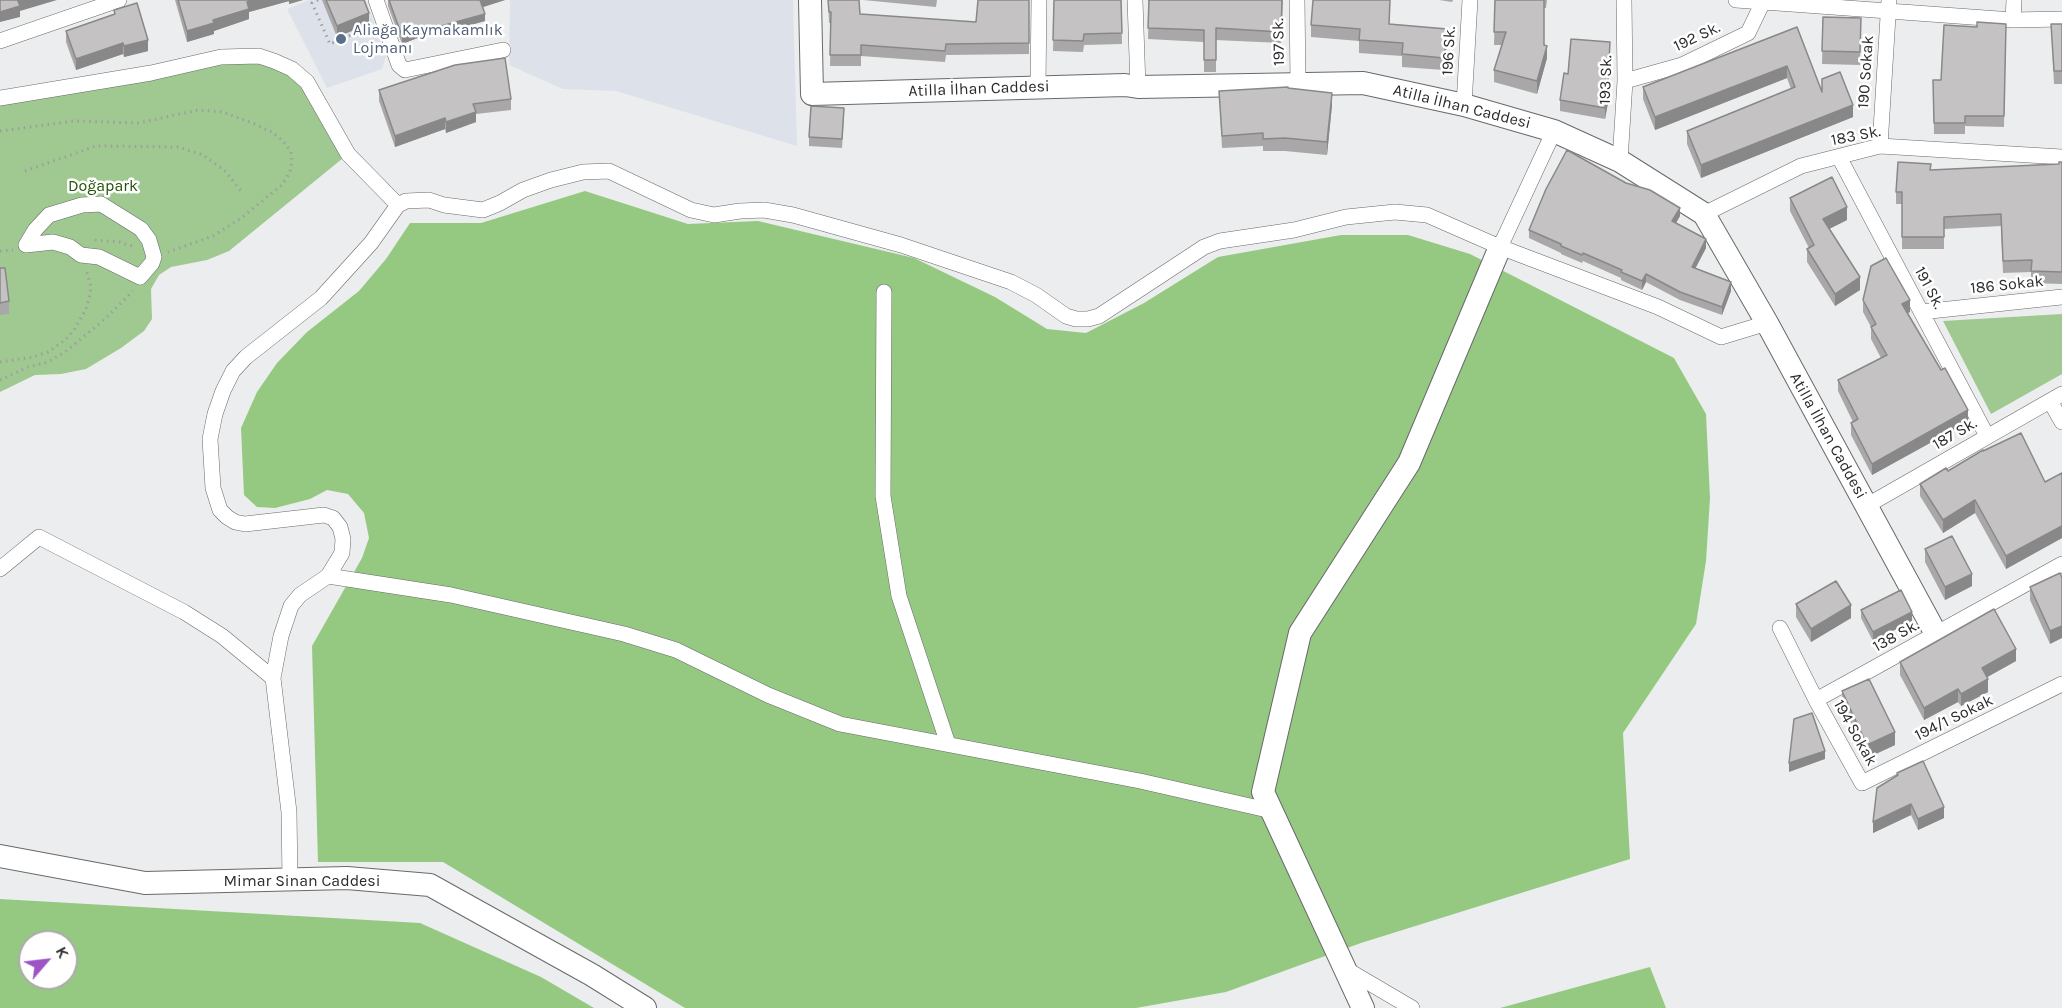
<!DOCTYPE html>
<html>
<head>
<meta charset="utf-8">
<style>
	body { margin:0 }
	#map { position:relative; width:2062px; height:1008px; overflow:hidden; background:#ecedee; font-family:Karla,sans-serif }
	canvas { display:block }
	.north { position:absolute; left:18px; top:930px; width:60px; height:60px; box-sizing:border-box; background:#fff; border:2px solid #aaaaab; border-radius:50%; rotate:62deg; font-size:16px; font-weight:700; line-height:24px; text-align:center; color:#2b2b2c }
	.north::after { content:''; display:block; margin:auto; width:21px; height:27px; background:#9d54c7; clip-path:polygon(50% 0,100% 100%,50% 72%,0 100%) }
</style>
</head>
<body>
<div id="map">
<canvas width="2062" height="1008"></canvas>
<div class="north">K</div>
</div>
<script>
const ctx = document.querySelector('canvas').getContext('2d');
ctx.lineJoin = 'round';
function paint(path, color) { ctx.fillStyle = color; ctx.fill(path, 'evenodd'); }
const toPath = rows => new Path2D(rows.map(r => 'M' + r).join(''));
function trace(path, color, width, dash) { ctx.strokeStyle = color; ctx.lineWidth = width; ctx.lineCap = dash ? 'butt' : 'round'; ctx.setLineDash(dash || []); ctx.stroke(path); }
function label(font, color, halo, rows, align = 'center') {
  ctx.font = font + ' Karla,sans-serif'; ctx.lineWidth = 5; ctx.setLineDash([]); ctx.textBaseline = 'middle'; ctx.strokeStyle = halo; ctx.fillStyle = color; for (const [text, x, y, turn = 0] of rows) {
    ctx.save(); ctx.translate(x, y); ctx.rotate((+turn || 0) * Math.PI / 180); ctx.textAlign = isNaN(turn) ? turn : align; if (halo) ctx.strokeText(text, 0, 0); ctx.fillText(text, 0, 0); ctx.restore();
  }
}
const built = toPath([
	[309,0,366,0,386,56,382,69,327,88,287,9],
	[510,0,793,0,797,146,616,91,563,89,509,65]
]);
const green = toPath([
	[221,57,292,69,348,154,229,251,207,260,171,267,159,275,151,289,152,319,144,331,121,348,86,369,61,374,35,375,0,392,0,98],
	[2062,314,2062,374,1991,414,1943,321]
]);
const forest = toPath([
	[585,191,688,224,758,221,914,258,995,297,1047,329,1086,333,1144,303,1218,257,1341,235,1408,235,1470,254,1674,358,1706,414,1710,498,1706,561,1696,624,1623,733,1630,859,1361,943,1226,992,1136,1008,685,1008,443,862,318,862,312,646,362,558,369,538,364,513,348,494,327,490,310,499,275,508,257,507,244,495,241,428,257,392,277,363,307,332,359,291,386,259,410,223,481,223],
	[0,899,420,923,541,977,594,1008,0,1008],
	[30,942,66,942,66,978,30,978],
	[1650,967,1666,1008,1500,1008]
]);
const path = toPath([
	[318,0,312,3,330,44,367,28,365,24],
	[0,131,74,121,139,123,198,110,222,112,250,122,272,132,283,141,291,152,292,161,290,172,282,185,240,219,213,236,168,252],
	[25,171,96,146,178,147,203,155,225,171,241,191],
	[95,240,119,242,135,247],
	[0,251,13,250],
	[0,362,33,357,48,352,65,340,74,330,86,309,90,295,91,286,86,270],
	[0,380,28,367,48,362,65,352,105,319,133,291]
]);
const street = toPath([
	[376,0,399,65,405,70,503,50],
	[1135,0,1138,87],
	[1297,0,1298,83],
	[1736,0,2013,20,2062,19],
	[2013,20,2014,0],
	[0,41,119,0],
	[1625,81,1682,65,1748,33,1763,2],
	[1038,87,1039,0],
	[0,98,151,73,221,57,259,56,274,61,292,69,307,82,348,154,398,205],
	[1464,105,1470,0],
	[1554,131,1500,247,1658,307,1721,337,1767,323],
	[1880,146,1889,0],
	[1839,157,1987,436],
	[1620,161,1625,81,1624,0],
	[101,204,141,229,149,240,154,257,152,263,140,277,99,257,81,255,70,247,53,242,26,245,35,230,49,215,82,205,101,204],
	[1704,214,1801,166,1880,146,2062,157],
	[884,292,883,496,899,596,948,744],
	[1921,312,2062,297],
	[2050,401,2062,422],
	[1866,506,2062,394],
	[0,569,39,537,184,612,222,636,273,678],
	[328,576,342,553,343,539,340,527,333,518,324,515,245,524,235,522,227,517,220,510,213,488,210,439,215,414,223,391,233,371,246,357,321,298,371,243,398,205,406,201,429,200,444,205,483,210,500,203,523,190,551,180,583,172,609,171,691,210,714,215,740,211,764,210,793,215,901,245,1011,282,1036,295,1066,316,1076,319,1088,319,1099,316,1204,247,1220,241,1294,230,1346,217,1395,212,1427,215,1500,247],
	[1780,628,1816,700,2062,564],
	[1816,700,1862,783,2062,684],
	[290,880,289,812,273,678,281,636,291,606,300,595,328,576,451,595,624,634,676,650,768,695,840,724,1140,781,1272,811],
	[1344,968,1412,1008]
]);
const secondary = toPath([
	[810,0,812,94,1125,85,1138,87,1363,83,1464,105,1554,131,1620,161,1704,214,1767,323,1936,634],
	[0,856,145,883,347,878,430,885,592,975,645,1008],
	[1363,1008,1263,792,1300,633,1409,463,1500,247]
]);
const wall = toPath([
	[175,0,303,0,289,4,289,1,249,12,249,19,214,31,214,34,187,42],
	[322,0,364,0,369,24,337,37],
	[388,0,505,0,483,7,485,21,434,35,433,32,402,44,388,6],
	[828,0,859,0,860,14,976,22,1029,0,1029,54,946,55,945,62,861,56,861,66,830,66,831,23,829,23],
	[863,0,937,0,936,7],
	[1054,0,1121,0,1122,44,1084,45,1083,52,1053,51],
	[1147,0,1283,0,1281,43,1216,40,1216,72,1204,72,1204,42,1148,39,1149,1],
	[1439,0,1453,0,1452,2],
	[1495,0,1547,0,1546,8,1544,8,1544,45,1547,58,1537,94,1494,82,1494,70,1502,45,1494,45],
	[114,10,148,51,124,57,123,54,76,70,66,42,66,31,114,14],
	[1823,17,1861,18,1860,65,1822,64],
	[1390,24,1447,42,1444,70,1402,67,1402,56,1359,53,1359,41,1311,37,1311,25],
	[2006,24,2004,127,1965,126,1965,134,1934,134,1933,80,1941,80,1977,27],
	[2051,24,2062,24,2062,84,2054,84],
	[1797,27,1822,92,1853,117,1701,178,1687,144,1687,131,1791,89,1787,78,1655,130,1643,99,1643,87],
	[1610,53,1608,81,1610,92,1605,119,1560,111,1560,100,1568,74],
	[1288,88,1332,105,1327,155,1285,151,1263,151,1263,146,1222,148,1219,91],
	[379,90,511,99,511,110,476,114,476,122,446,133,445,129,395,147,379,101],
	[844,116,842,148,809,146,809,137],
	[2062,162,2062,284,2031,283,2031,272,2003,273,2001,226,1944,229,1944,249,1902,249,1902,204,1896,204,1896,192,1931,170,2059,164],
	[1626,183,1680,216,1676,223,1706,248,1695,268,1731,291,1722,315,1680,300,1646,282,1642,290,1621,280,1621,278,1583,261,1582,263,1561,254,1561,253,1529,238,1529,230],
	[1790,198,1847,220,1829,229,1860,290,1835,306,1807,262,1807,249,1809,248,1790,211],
	[0,268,9,301,9,314,0,315],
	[1863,300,1910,312,1907,313,1968,422,1872,475,1851,435,1851,423,1853,422,1838,391,1838,380,1881,358,1871,339,1871,327,1863,312],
	[1983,451,2045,482,2062,473,2062,538,2006,569,1975,513,1943,533,1920,496,1920,484,1948,471],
	[1925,549,1972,586,1945,600,1925,562],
	[2060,573,2050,644,2030,600,2030,587],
	[1796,604,1851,618,1811,642,1796,617],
	[1861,610,1912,621,1873,641,1861,618],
	[2016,661,1987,677,1988,692,1961,706,1958,702,1924,720,1900,675,1900,662],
	[1842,691,1895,745,1867,758,1842,704],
	[1897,773,1944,818,1918,830,1911,815,1873,833,1897,776]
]);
const shadedWall = toPath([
	[21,0,57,0,20,11,20,17,0,22,0,12],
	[254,0,289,0,289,1,249,12,249,19,214,31,214,34,187,42,187,31,213,20,247,2],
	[289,0,303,0,289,4],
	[480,0,505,0,480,8],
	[369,13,369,24,337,37,337,26],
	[485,14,485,21,434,35,434,28],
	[433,25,433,32,402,44,402,36],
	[1447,29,1447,42,1444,70,1444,58],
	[148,40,148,51,124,57,124,46],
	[123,43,123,54,76,70,76,59],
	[1547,46,1547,58,1537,94,1537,81],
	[1787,66,1787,78,1655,130,1655,117],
	[1610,82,1610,92,1605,119,1605,108],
	[1332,93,1332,105,1327,155,1327,142],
	[1853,105,1853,117,1701,178,1701,165],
	[476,112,476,122,446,133,446,122],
	[445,118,445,129,395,147,395,136],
	[1847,207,1847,220,1823,232,1823,219],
	[1680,208,1680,216,1672,230,1672,221],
	[1706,239,1706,248,1692,275,1692,267],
	[1646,274,1646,282,1642,290,1642,281],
	[1860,277,1860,290,1835,306,1835,294],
	[1731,282,1731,291,1722,315,1722,307],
	[1910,300,1910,312,1902,316,1902,304],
	[1968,410,1968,422,1872,475,1872,464],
	[1975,500,1975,513,1943,533,1943,520],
	[2062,526,2062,538,2006,569,2006,556],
	[1972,574,1972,586,1945,600,1945,587],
	[1851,605,1851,618,1811,642,1811,629],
	[1912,612,1912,621,1873,641,1873,632],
	[2062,626,2062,638,2050,644,2050,631],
	[2016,649,2016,661,1982,680,1982,668],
	[1988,679,1988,692,1961,706,1961,694],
	[1958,689,1958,702,1924,720,1924,708],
	[1895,732,1895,745,1867,758,1867,745],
	[1825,751,1825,759,1789,772,1789,763],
	[1911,804,1911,815,1873,833,1873,822],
	[1944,807,1944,818,1918,830,1918,819]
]);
const building = toPath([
	[0,0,21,0,18,1,20,6,0,12,0,0],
	[178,0,254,0,247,2,249,9,213,20,214,23,187,31,178,0],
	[326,0,364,0,369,13,337,26,326,0],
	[389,0,482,0,480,0,485,14,434,28,433,25,402,36,389,0],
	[828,0,859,0,860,14,976,22,978,0,1029,0,1029,43,946,44,945,51,861,45,861,55,830,55,831,12,829,12,828,0],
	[1054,0,1121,0,1122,33,1084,34,1083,41,1053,40,1054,0],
	[1149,0,1282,0,1281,32,1216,28,1216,60,1204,60,1204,30,1148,28,1149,0],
	[1313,0,1390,0,1389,24,1447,29,1444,58,1402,54,1403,43,1359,40,1360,29,1311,25,1313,0],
	[1495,0,1544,0,1544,45,1547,46,1537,81,1494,70,1506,32,1494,32,1495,0],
	[137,3,148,40,124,46,123,43,76,59,66,31,115,14,114,10,137,3],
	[1823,17,1861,18,1860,52,1822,51,1823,17],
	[1977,22,2006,24,2004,116,1965,116,1965,123,1934,123,1933,80,1941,80,1944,25,1977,27,1977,22],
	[2051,24,2062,24,2062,71,2054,71,2051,24],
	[1797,27,1822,92,1822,79,1840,72,1853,105,1701,165,1687,131,1795,87,1787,66,1655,117,1643,87,1797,27],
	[1571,39,1610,42,1608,81,1610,82,1605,108,1560,100,1564,73,1568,74,1571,39],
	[505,58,511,99,473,104,476,112,446,122,445,118,395,136,379,90,455,65,505,58],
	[1288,87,1288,88,1332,93,1327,142,1285,138,1263,139,1263,133,1222,136,1219,91,1288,87],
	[811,106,844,108,842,139,809,137,811,106],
	[1567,150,1626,183,1650,190,1680,208,1672,221,1706,239,1692,267,1731,282,1722,307,1680,292,1646,274,1642,281,1621,272,1622,270,1583,253,1582,255,1561,246,1561,244,1529,230,1546,189,1567,150],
	[1898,162,1931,164,1930,170,2059,164,2059,162,2062,162,2062,272,2031,271,2032,260,2003,261,2001,214,1944,217,1944,237,1902,237,1902,192,1896,192,1898,162],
	[1832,177,1847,207,1823,219,1860,277,1835,294,1807,249,1814,245,1790,198,1832,177],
	[1886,258,1910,300,1902,304,1941,370,1945,368,1968,410,1872,464,1851,423,1858,419,1838,380,1887,355,1871,327,1876,324,1863,300,1871,266,1886,258],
	[0,268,5,268,9,301,0,303,0,268],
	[2021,433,2045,482,2062,473,2062,526,2006,556,1975,500,1943,520,1920,484,1946,468,1948,471,1983,450,1983,451,2021,433],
	[1952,536,1972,574,1945,587,1925,549,1952,536],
	[2060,573,2062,578,2062,626,2050,631,2030,587,2060,573],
	[1836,581,1851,605,1811,629,1796,604,1836,581],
	[1901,590,1912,612,1873,632,1861,610,1901,590],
	[1994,609,2016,649,1982,668,1988,679,1961,694,1958,689,1924,708,1900,662,1994,609],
	[1869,679,1895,732,1867,745,1842,691,1869,679],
	[1812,713,1825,751,1789,763,1794,719,1812,713],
	[1923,761,1944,807,1918,819,1911,804,1873,822,1877,788,1898,775,1897,773,1923,761]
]);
const markers = [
	[341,39,6,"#5c6f8a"]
];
const serviceNames = [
	["Aliağa Kaymakamlık",353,30],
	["Lojmanı",353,48]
];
const streetNames = [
	["192 Sk.",1697,37,-25],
	["197 Sk.",1279,42,-91],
	["196 Sk.",1449,51,-87],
	["190 Sokak",1866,72,-86],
	["193 Sk.",1606,80,-88],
	["Atilla İlhan Caddesi",979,89,-2],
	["Atilla İlhan Caddesi",1462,107,14],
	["183 Sk.",1856,136,-11],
	["186 Sokak",2007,285,-6],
	["191 Sk.",1929,288,62],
	["187 Sk.",1955,434,-30],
	["Atilla İlhan Caddesi",1828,436,61],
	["138 Sk.",1896,636,-29],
	["194/1 Sokak",1954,718,-26],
	["194 Sokak",1855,733,61],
	["Mimar Sinan Caddesi",302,881]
];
const parkNames = [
	["Doğapark",103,186]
];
paint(built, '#dde2ea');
paint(green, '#9fc990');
paint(forest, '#95c981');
trace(street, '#68696a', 16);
trace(secondary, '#68696a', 24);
trace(path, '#9e9e9f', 3, [1.5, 4.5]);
trace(street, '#fff', 15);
trace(secondary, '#fff', 22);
paint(wall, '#a9a7a7');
paint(shadedWall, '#898888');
paint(building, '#c4c2c2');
trace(building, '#898888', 1.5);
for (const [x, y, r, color] of markers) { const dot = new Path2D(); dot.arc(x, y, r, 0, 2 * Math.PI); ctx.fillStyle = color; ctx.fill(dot); trace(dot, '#fff', 2); }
label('16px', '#4e5e75', '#fff', serviceNames, 'left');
label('16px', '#2b2b2c', '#fff', streetNames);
label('16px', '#225207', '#fff', parkNames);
</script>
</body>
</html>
